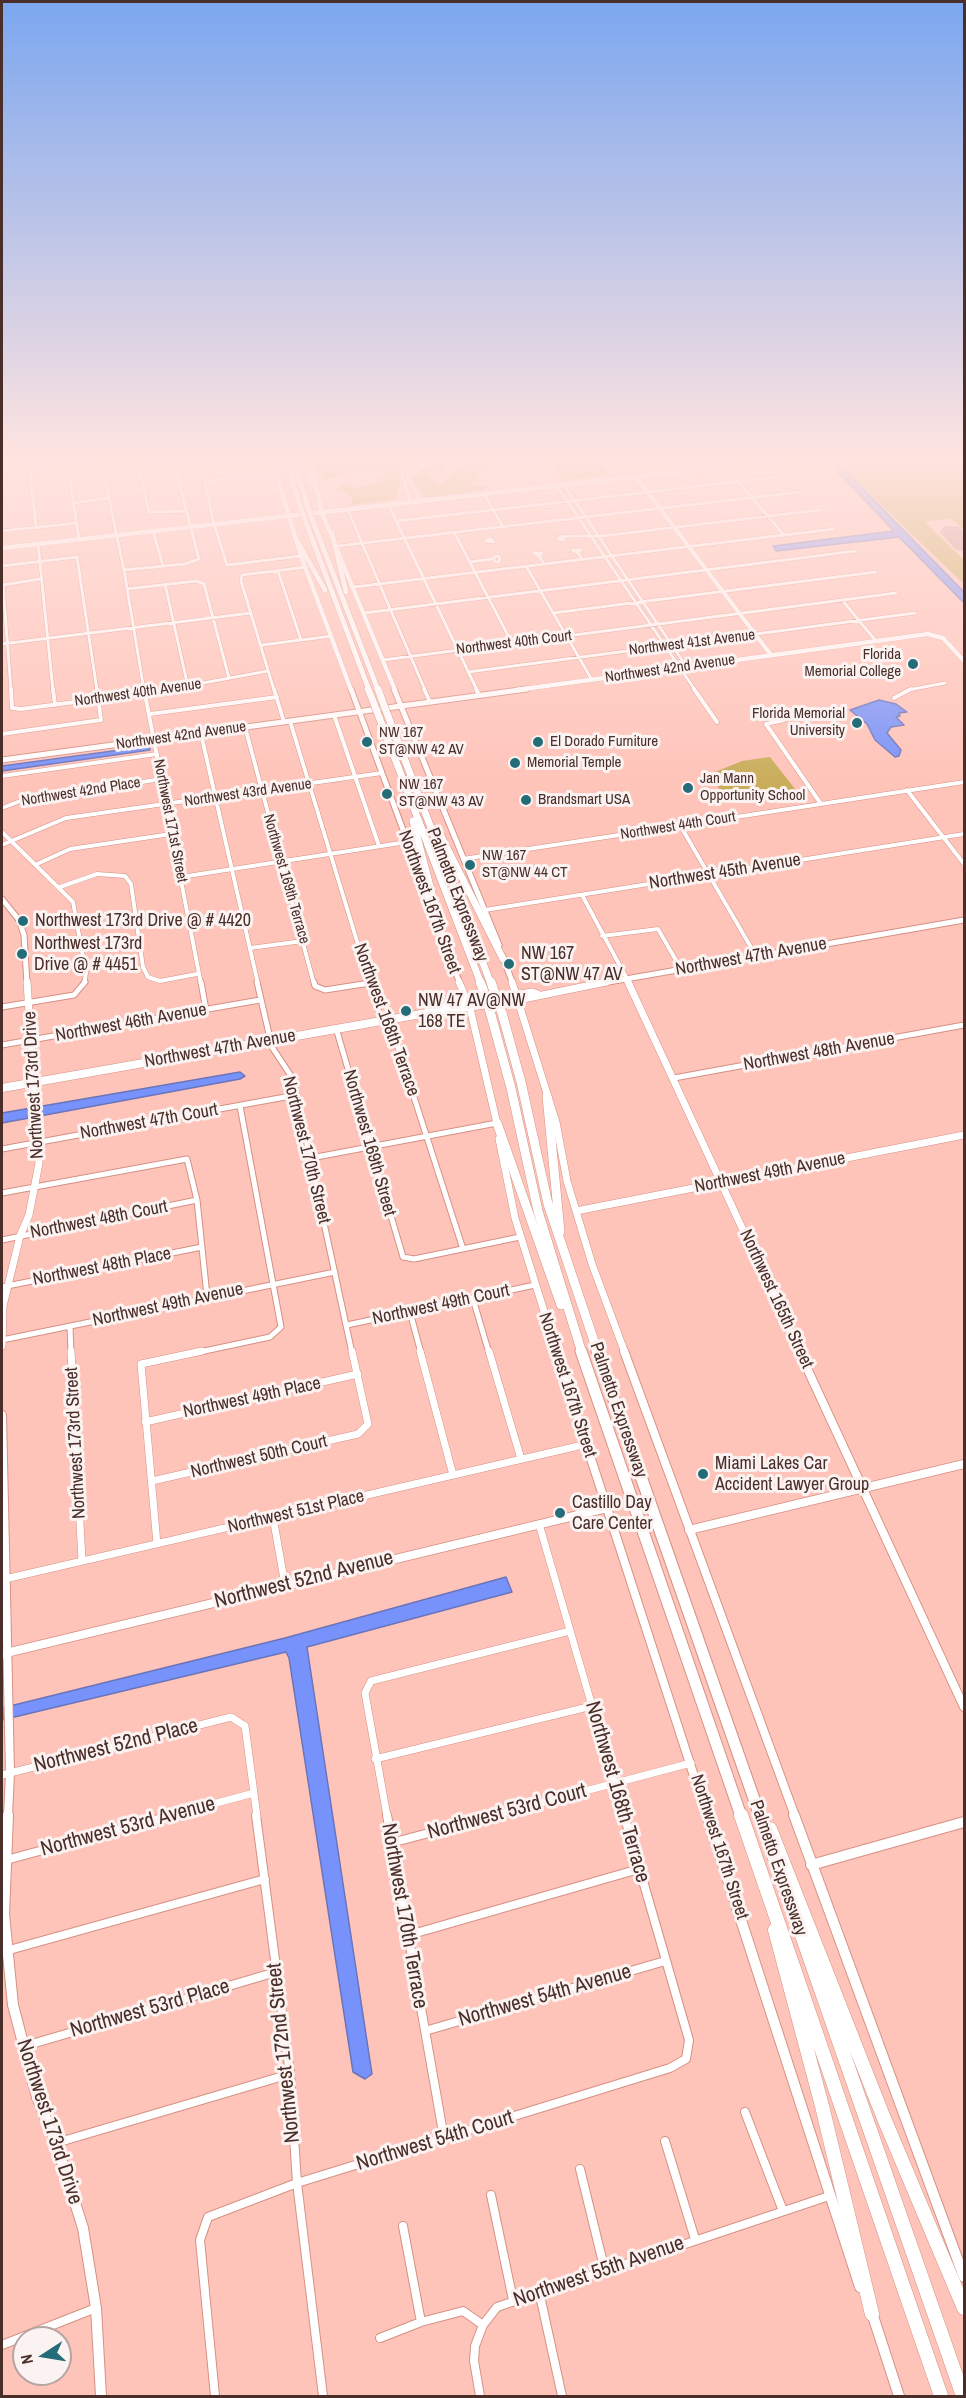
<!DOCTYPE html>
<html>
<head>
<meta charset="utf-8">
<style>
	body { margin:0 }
	#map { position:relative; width:966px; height:2398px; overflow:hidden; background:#ffc4b9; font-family:"Archivo Narrow",sans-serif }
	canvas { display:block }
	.frame { position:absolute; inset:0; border:3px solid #4a2e29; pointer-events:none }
	.north { position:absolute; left:12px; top:2326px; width:60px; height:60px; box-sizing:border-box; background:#fbf3f2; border:2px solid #b4a4a2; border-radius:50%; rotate:258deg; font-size:16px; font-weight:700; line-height:24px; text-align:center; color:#4a2e29 }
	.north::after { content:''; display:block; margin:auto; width:21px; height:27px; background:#236c78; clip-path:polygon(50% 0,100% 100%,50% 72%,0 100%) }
</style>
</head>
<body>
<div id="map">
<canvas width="966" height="2398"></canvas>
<div class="frame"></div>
<div class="north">N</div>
</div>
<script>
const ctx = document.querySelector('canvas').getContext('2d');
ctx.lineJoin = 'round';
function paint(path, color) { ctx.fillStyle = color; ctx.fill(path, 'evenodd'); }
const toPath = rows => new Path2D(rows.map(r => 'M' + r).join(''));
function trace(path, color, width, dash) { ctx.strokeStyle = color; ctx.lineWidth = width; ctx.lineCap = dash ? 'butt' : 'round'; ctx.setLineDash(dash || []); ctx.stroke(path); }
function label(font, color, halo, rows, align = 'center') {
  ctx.font = font + ' "Archivo Narrow",sans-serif'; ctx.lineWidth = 6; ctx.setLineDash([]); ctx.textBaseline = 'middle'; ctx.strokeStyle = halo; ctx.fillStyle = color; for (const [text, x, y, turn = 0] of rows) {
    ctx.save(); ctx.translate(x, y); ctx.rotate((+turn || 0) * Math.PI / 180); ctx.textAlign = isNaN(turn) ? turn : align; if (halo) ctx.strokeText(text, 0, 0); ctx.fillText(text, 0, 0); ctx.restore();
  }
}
const green = toPath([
	[310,456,424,456,399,469,400,486,395,499,350,505,353,500,348,493,336,490,344,484,359,488,375,483,385,476,380,468,346,473,326,480,317,471],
	[475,456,497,456,495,460,486,463,490,465,489,469,476,475,476,480,472,482,473,485,491,486,481,490,426,498,414,484,411,477,433,461,446,463,444,464,445,470,425,474,434,478,434,484,442,484,462,463,474,460,484,462],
	[541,456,591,456,596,463,602,462,611,475,563,480,555,467,549,468],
	[834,456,957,456,964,463,964,530,950,518,925,522,964,560,964,584,874,498],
	[770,757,795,789,790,795,726,800,712,777,715,772,742,761]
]);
const water = toPath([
	[822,456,831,456,964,592,964,603,899,537,776,551,773,546,894,531,822,456],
	[879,700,896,704,907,712,899,713,900,716,896,717,904,725,891,727,887,733,901,750,899,756,895,757,875,740,867,724,850,710,879,700],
	[149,746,150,750,2,771,2,766,149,746],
	[240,1072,245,1076,240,1079,2,1123,2,1113,240,1072],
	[506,1577,512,1592,307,1647,372,2074,365,2079,353,2072,289,1658,286,1652,2,1720,2,1708,285,1638,506,1577]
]);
const taxiway = toPath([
	[964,531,964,535,954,537,950,535,964,531]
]);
const runway = toPath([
	[951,526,959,527,964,533,964,551,956,550,940,532,943,527,951,526]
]);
const minorFar4 = toPath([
	[66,456,79,539],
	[100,456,124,570,144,690],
	[228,456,234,477],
	[712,456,729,471,784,535],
	[2,459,31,456],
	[137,459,149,512,187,511],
	[101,462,165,456,173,459,199,559,185,564,124,570],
	[735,464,739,466,803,459],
	[277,475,234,477,205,483,214,524,227,565,301,556],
	[564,485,682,660,684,664,681,668],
	[557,486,695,690],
	[484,494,503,527],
	[421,502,408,478,425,464],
	[73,503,109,498],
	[411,503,402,475,404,470,434,456],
	[389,506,477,690],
	[347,508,425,690],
	[397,521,778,477],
	[36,527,30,472,67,466],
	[2,531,77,523],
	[153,531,163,566],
	[454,532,512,643],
	[564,537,564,540,558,539,560,537,571,536,602,536,820,510],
	[488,539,491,539,494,542,486,541,488,539],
	[38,544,53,690],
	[338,546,799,492],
	[572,550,581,550,578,553,572,550],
	[534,553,542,553,539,556,534,553],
	[578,553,582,559],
	'494 559a3 3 0 1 1 6 0a3 3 0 1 1-6 0Z',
	[539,556,544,564],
	[470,562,492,559],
	[2,566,77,557,97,690],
	[526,566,592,680],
	[278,571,301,640],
	[165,584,188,687],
	[354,587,834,529],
	[127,589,196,581,204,584,229,678],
	[842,600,876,641],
	[364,613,856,551],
	[553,613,876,572],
	[2,644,251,613],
	[262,645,332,636],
	[383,660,896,593],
	[468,672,915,613],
	[11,690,3,585,40,579],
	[165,690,268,671],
	[274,690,241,581,242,575,307,567],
	[908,690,945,683]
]);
const minorFar3 = toPath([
	[11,689,12,708,21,709,176,689],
	[53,689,55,705],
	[144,689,201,984],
	[274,689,284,722],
	[424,689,430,702],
	[476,689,479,695],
	[694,689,717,722],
	[894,698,911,689],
	[150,714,277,697],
	[334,715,379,846],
	[786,717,784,720,766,724,821,804],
	[290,721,370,984],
	[245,727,314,984],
	[2,734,101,720,97,689],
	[201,734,258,984],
	[2,776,157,754],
	[907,790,964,864],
	[2,808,23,800,162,779],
	[680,825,756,956],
	[2,832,73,902,86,973,84,984],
	[2,845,66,818,382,773],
	[463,859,964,782],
	[35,865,70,849,171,834],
	[181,877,407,842],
	[60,887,97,874,125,876,131,884,143,967,148,977,160,981,197,974],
	[582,895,627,979],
	[485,910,964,834],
	[602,936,658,929,681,969],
	[250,948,303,941],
	[365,984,370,983]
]);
const minorFar2 = toPath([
	[201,982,206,1010],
	[257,982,272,1047,293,1079,352,1353],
	[314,982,315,986,325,990,370,983],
	[370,982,379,1013,391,1026,463,1249],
	[2,1007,74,995,85,982],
	[336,1028,403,1257,414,1259,520,1237],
	[2,1045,260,1000],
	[674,1078,964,1025],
	[2,1149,296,1095],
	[311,1158,497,1123],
	[2,1193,187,1159,197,1200,207,1296],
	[2,1240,197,1200],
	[2,1287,202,1247],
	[473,1299,489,1353],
	[410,1312,421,1353],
	[347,1325,535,1285],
	[70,1326,71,1353],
	[2,1340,335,1272],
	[195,1353,270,1337,281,1327,240,1106]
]);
const minorFar1 = toPath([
	[71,1351,82,1561],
	[420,1351,453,1475],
	[489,1351,521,1459],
	[145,1422,358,1374],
	[152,1481,358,1434,368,1424,352,1351],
	[273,1517,285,1585],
	[539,1524,624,1816],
	[157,1544,141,1364,202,1351],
	[5,1579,587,1444],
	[375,1759,592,1706],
	[2,1775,231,1717,245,1726,257,1816],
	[168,1816,254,1793],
	[387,1816,365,1693,371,1681,570,1631],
	[491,1816,691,1763]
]);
const minor = toPath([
	[256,1815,290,2074,297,2183,323,2396],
	[387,1815,444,2138],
	[391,1843,497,1815],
	[6,1860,173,1815],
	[409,1935,639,1869],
	[2,1952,265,1879],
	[425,2031,665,1961],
	[25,2046,276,1972],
	[745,2112,783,2211],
	[665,2141,695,2239],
	[56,2143,290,2074],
	[580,2169,605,2271],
	[491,2195,513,2300],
	[403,2226,421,2322],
	[539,2291,562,2396],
	[380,2338,421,2322,463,2311,483,2325],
	[2,2345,96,2308],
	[215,2396,200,2240,208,2217,297,2183,670,2068,686,2059,689,2040,624,1815],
	[480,2396,474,2361,475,2346,483,2325,497,2307,829,2196]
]);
const tertiaryFar4 = toPath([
	[271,456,301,556,351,690],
	[305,456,314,477,322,513,395,690],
	[636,477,771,655],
	[516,690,928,634,943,638,964,661]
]);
const tertiaryFar3 = toPath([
	[351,689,460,984],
	[394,689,499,945],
	[2,760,527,689],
	[2,899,19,920,24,935,27,984],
	[502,955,513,984],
	[627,979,629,984],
	[597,984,964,920]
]);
const tertiaryFar2 = toPath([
	[459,982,470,1008,498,1128],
	[512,982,556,1122,567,1181,592,1264,625,1353],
	[628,982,800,1353],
	[518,1000,606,982],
	[443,1007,532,992,538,994],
	[499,1139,515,1218,557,1353],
	[576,1211,964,1135],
	[2,1346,3,1306,20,1236,29,1215,39,1163,27,982]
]);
const tertiaryFar1 = toPath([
	[556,1351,707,1816],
	[624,1351,795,1816],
	[799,1351,964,1707],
	[2,1415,10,1773,8,1816],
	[689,1530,964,1464],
	[2,1654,607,1508]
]);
const tertiary = toPath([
	[8,1815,4,1914,13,2005,37,2097,56,2143,83,2228,96,2308,101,2396],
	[707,1815,860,2287],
	[794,1815,964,2277],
	[811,1865,964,1822],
	[872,2313,899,2396]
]);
const secondaryFar1 = toPath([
	[2,548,289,516]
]);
const secondary = toPath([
	[2,1088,438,1011,518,1000]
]);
const primary = toPath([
	[289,516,696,470,765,456]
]);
const motorwayFar4 = toPath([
	[275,456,277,475],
	[285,456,301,509],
	[292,456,308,508],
	[298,456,316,489],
	[312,519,378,690],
	[305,520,369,690],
	[332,533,346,592],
	[295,537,325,590]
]);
const motorwayFar3 = toPath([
	[368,689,373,701],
	[378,689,382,700],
	[388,716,491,984],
	[379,717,481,984],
	[413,821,445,944],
	[439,832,503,959]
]);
const motorwayFar2 = toPath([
	[480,982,483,989],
	[491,982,493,988],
	[502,1013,521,1082,548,1204,598,1353],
	[491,1015,511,1088,538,1211,582,1353],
	[547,1096,560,1232],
	[497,1123,561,1305]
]);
const motorwayFar1 = toPath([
	[581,1351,741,1816],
	[597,1351,760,1816]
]);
const motorway = toPath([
	[741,1815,941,2396],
	[760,1815,963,2396],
	[770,1829,883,2116,964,2308],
	[775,1930,822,2106,872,2314]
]);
const motorwayBridgeFar2 = toPath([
	[308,508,312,519],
	[301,509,305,520]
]);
const motorwayBridgeFar1 = toPath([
	[382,700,388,716],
	[373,701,379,717]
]);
const motorwayBridge = toPath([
	[493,988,502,1013],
	[483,989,491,1015]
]);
const markers = [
	[913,664,6,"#236c78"],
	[857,723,6,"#236c78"],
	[367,742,6,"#236c78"],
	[538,742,6,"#236c78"],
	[515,763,6,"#236c78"],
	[688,788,6,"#236c78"],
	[387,794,6,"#236c78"],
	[526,800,6,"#236c78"],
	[470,865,6,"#236c78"],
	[23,921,6,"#236c78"],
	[22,954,6,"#236c78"],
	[509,964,6,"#236c78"],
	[406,1011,6,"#236c78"],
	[703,1474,6,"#236c78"],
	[560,1513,6,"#236c78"]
];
const farStreetnames = [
	["Northwest 40th Court",514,643,-7],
	["Northwest 41st Avenue",692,643,-7],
	["Northwest 42nd Avenue",670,669,-8],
	["Northwest 40th Avenue",138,693,-8],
	["Northwest 42nd Avenue",181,736,-8],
	["Northwest 42nd Place",81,792,-9],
	["Northwest 43rd Avenue",248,793,-8],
	["Northwest 171st Street",170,821,79],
	["Northwest 44th Court",678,826,-9],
	["Northwest 169th Terrace",286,879,74]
];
const farPoinames = [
	["Florida",901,655,"right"],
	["Memorial College",901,672,"right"],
	["Florida Memorial",845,714,"right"],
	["University",845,731,"right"],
	["NW 167",379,733],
	["ST@NW 42 AV",379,750],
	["El Dorado Furniture",550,742],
	["Memorial Temple",527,763],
	["Jan Mann",700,779],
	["Opportunity School",700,796],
	["NW 167",399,785],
	["ST@NW 43 AV",399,802],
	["Brandsmart USA",538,800],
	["NW 167",482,856],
	["ST@NW 44 CT",482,873]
];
const streetNames = [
	["Northwest 45th Avenue",725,872,-9],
	["Palmetto Expressway",457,895,69],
	["Northwest 167th Street",429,902,70],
	["Northwest 47th Avenue",751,957,-10],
	["Northwest 168th Terrace",386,1020,70],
	["Northwest 46th Avenue",131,1023,-10],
	["Northwest 47th Avenue",220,1049,-10],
	["Northwest 48th Avenue",819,1052,-10],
	["Northwest 173rd Drive",34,1085,-93],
	["Northwest 47th Court",149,1122,-10],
	["Northwest 169th Street",369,1143,74],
	["Northwest 170th Street",306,1150,76],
	["Northwest 49th Avenue",770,1173,-11],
	["Northwest 48th Court",99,1220,-11],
	["Northwest 48th Place",102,1267,-11],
	["Northwest 165th Street",776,1299,65],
	["Northwest 49th Avenue",168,1305,-12],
	["Northwest 49th Court",441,1305,-12],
	["Northwest 167th Street",567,1385,72],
	["Northwest 49th Place",252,1398,-12],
	["Palmetto Expressway",618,1410,71],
	["Northwest 173rd Street",76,1443,-93],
	["Northwest 50th Court",259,1457,-13],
	["Northwest 51st Place",296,1512,-13],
	["Northwest 167th Street",719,1847,72],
	["Palmetto Expressway",778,1868,71]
];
const poiNames = [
	["Northwest 173rd Drive @ # 4420",35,921],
	["Northwest 173rd",34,944],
	["Drive @ # 4451",34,965],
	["NW 167",521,954],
	["ST@NW 47 AV",521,975],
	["NW 47 AV@NW",418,1001],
	["168 TE",418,1022],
	["Miami Lakes Car",715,1464],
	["Accident Lawyer Group",715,1485],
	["Castillo Day",572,1503],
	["Care Center",572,1524]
];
const nearStreetnames = [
	["Northwest 52nd Avenue",304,1580,-14],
	["Northwest 52nd Place",116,1746,-14],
	["Northwest 168th Terrace",617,1792,74],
	["Northwest 53rd Court",507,1812,-15],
	["Northwest 53rd Avenue",128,1827,-15],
	["Northwest 170th Terrace",404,1916,80],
	["Northwest 54th Avenue",545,1996,-16],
	["Northwest 53rd Place",150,2009,-16],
	["Northwest 172nd Street",284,2053,-96],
	["Northwest 173rd Drive",49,2122,72],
	["Northwest 54th Court",435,2141,-17],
	["Northwest 55th Avenue",599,2272,-19]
];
paint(green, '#c8ac58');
paint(water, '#7792fa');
trace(water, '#6a74bb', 1.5);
paint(taxiway, '#ca988f');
paint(runway, '#ca988f');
trace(minorFar4, '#d69084', 4);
trace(minorFar3, '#d69084', 5);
trace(minorFar2, '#d69084', 7);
trace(minorFar1, '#d69084', 8);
trace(minor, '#d69084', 10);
trace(tertiaryFar4, '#d69084', 5);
trace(tertiaryFar3, '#d69084', 7);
trace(tertiaryFar2, '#d69084', 8);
trace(tertiaryFar1, '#d69084', 10);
trace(tertiary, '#d69084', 12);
trace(secondaryFar1, '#d69084', 5);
trace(secondary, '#d69084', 9);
trace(primary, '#d69084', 6);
trace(motorwayFar4, '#d69084', 6);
trace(motorwayFar3, '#d69084', 8);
trace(motorwayFar2, '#d69084', 10);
trace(motorwayFar1, '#d69084', 13);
trace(motorway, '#d69084', 15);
trace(minorFar4, '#fff', 3);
trace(minorFar3, '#fff', 4);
trace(minorFar2, '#fff', 5);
trace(minorFar1, '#fff', 7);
trace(minor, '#fff', 8);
trace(tertiaryFar4, '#fff', 4.5);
trace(tertiaryFar3, '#fff', 5);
trace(tertiaryFar2, '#fff', 7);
trace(tertiaryFar1, '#fff', 8);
trace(tertiary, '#fff', 10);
trace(secondaryFar1, '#fff', 4.5);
trace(secondary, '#fff', 8);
trace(primary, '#fff', 5);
trace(motorwayFar4, '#fff', 5);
trace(motorwayFar3, '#fff', 7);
trace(motorwayFar2, '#fff', 9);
trace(motorwayFar1, '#fff', 11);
trace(motorway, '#fff', 14);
trace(motorwayBridgeFar2, '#d69084', 6, []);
trace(motorwayBridgeFar1, '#d69084', 8, []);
trace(motorwayBridge, '#d69084', 10, []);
trace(motorwayBridgeFar2, '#fff', 5);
trace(motorwayBridgeFar1, '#fff', 7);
trace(motorwayBridge, '#fff', 9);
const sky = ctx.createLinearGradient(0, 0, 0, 791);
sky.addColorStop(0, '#7ba6ef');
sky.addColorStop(0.58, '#ffe4e0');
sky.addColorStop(1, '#ffe4e000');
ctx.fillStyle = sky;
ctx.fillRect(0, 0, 966, 791);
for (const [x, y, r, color] of markers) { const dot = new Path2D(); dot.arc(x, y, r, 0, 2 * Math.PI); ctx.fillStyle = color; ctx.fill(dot); trace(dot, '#fbf3f2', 2); }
label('15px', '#4a2e29', '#fbf3f2', farStreetnames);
label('15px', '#4a2e29', '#fbf3f2', farPoinames, 'left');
label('18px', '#4a2e29', '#fbf3f2', streetNames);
label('18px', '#4a2e29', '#fbf3f2', poiNames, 'left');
label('21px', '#4a2e29', '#fbf3f2', nearStreetnames);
</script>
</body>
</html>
